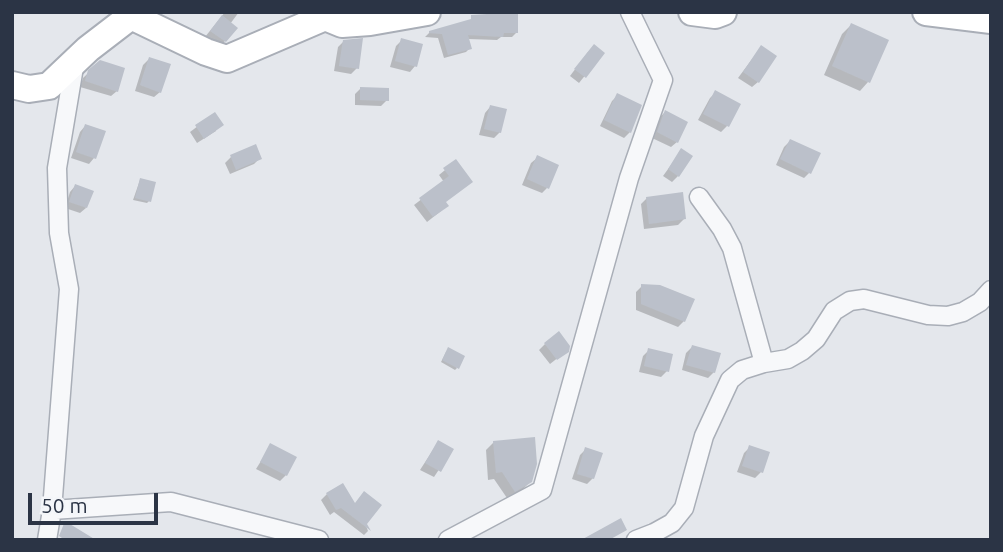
<!DOCTYPE html>
<html>
<head>
<meta charset="utf-8">
<style>
	body { margin:0 }
	#map { position:relative; width:1003px; height:552px; overflow:hidden; background:#e4e7ec; font-family:Ubuntu,sans-serif }
	canvas { display:block }
	.frame { position:absolute; inset:0; border:14px solid #2b3445; pointer-events:none }
	.scale { position:absolute; left:28px; top:493px; width:130px; height:32px; box-sizing:border-box; border:4px solid #2b3445; border-top:0; padding-left:9px; font-size:21px; line-height:24px; white-space:nowrap; color:#2b3445; -webkit-text-stroke:5px #f4f6f9; paint-order:stroke }
</style>
</head>
<body>
<div id="map">
<canvas width="1003" height="552"></canvas>
<div class="frame"></div>
<div class="scale">50 m</div>
</div>
<script>
const ctx = document.querySelector('canvas').getContext('2d');
ctx.lineJoin = 'round';
function paint(path, color) { ctx.fillStyle = color; ctx.fill(path, 'evenodd'); }
const toPath = rows => new Path2D(rows.map(r => 'M' + r).join(''));
function trace(path, color, width, dash) { ctx.strokeStyle = color; ctx.lineWidth = width; ctx.lineCap = dash ? 'butt' : 'round'; ctx.setLineDash(dash || []); ctx.stroke(path); }
const shadow = toPath([
	[225,12,239,12,230,24,225,41,219,47,205,37],
	[851,25,868,82,860,91,824,75,842,34],
	[430,32,516,33,512,37,501,37,497,40,468,39,470,48,466,52,444,58,438,38,425,37],
	[402,40,415,66,410,72,390,67,396,46],
	[344,41,357,68,351,74,334,71,338,47],
	[761,47,758,82,752,87,738,78],
	[588,52,603,53,579,83,570,76],
	[149,59,160,92,154,97,135,91,143,65],
	[100,62,117,91,111,96,80,87,83,78],
	[361,88,387,100,381,106,355,105,355,94],
	[716,92,739,104,727,126,721,132,698,120,710,98],
	[618,95,630,132,624,138,600,126,612,101],
	[490,107,500,132,494,138,479,135,485,113],
	[665,112,677,142,671,147,652,138,659,118],
	[214,114,216,131,197,143,190,132],
	[85,126,94,158,89,164,71,158,80,132],
	[790,141,810,172,804,178,776,165,784,147],
	[681,151,678,176,672,182,663,176],
	[231,157,260,158,254,164,230,174,225,163],
	[537,158,547,188,542,193,522,185,531,163],
	[456,161,441,211,427,222,414,205,444,182,439,175],
	[140,180,149,201,147,203,133,200],
	[75,186,86,208,80,213,65,208,70,192],
	[647,198,684,219,678,225,644,229,641,204],
	[642,286,684,321,678,327,636,310,636,292],
	[545,344,564,353,550,364,539,350],
	[692,347,714,372,708,378,682,370,686,353],
	[649,350,667,371,661,377,639,372,643,356],
	[446,352,457,368,455,370,441,362],
	[12,416,14,435,12,437],
	[438,442,452,450,434,477,420,470],
	[494,442,531,481,522,490,507,498,494,479,488,480,486,450],
	[271,445,295,457,286,475,280,481,256,469],
	[750,447,761,472,755,478,737,472,744,453],
	[586,449,593,478,587,484,572,479,580,455],
	[327,494,365,523,368,531,364,535,334,512,330,515,321,500]
]);
const building = toPath([
	[518,12,518,33,504,33,503,37,468,35,472,49,448,55,442,34,429,33,429,31,471,19,471,15],
	[222,15,238,28,226,42,210,31],
	[851,23,889,40,870,83,832,66],
	[363,38,359,69,339,66,343,40],
	[401,38,423,44,417,67,395,61],
	[594,44,605,53,586,78,574,69],
	[761,45,777,56,759,83,743,72],
	[149,57,171,64,161,93,140,85],
	[100,60,125,68,118,92,85,81,88,70],
	[360,87,389,88,389,101,360,100],
	[715,90,741,104,729,127,703,114],
	[617,93,642,105,631,133,604,120],
	[490,105,507,109,501,133,484,129],
	[665,110,688,122,678,143,657,132],
	[215,112,224,125,204,139,195,125],
	[85,124,106,131,96,159,76,152],
	[790,139,821,153,811,174,780,159],
	[256,144,262,159,236,170,230,155],
	[681,148,693,156,679,177,668,169],
	[537,155,559,165,549,189,527,179],
	[456,159,473,182,446,202,449,206,433,217,419,198,449,176,443,168],
	[140,178,156,182,151,202,135,198],
	[75,184,94,191,87,208,69,202],
	[683,192,686,219,649,224,646,197],
	[641,284,660,285,695,299,685,322,641,304],
	[559,331,570,346,569,352,557,360,544,343],
	[692,345,721,353,715,373,686,365],
	[448,347,465,356,459,369,442,360],
	[648,348,673,354,669,372,644,366],
	[535,437,537,464,532,482,515,492,502,472,496,473,493,441],
	[438,440,454,449,441,472,425,463],
	[270,443,297,457,287,476,260,462],
	[749,445,770,452,763,473,742,466],
	[585,447,603,453,594,479,577,474],
	[343,483,355,503,364,491,382,505,367,524,371,531,341,508,336,510,326,493],
	[621,518,627,530,609,540,581,540],
	[65,521,96,540,65,540,59,536]
]);
const street = toPath([
	[699,197,722,229,732,248,764,363],
	[52,510,69,289,59,233,57,168,75,61],
	[47,540,52,510,171,502,319,540],
	[448,540,542,490,629,178,663,80,630,12],
	[636,540,654,533,672,523,684,508,704,436,730,380,742,370,764,363,788,359,802,351,816,339,834,311,850,301,864,299,928,315,948,316,963,312,980,302,991,290]
]);
const secondary = toPath([
	[692,12,715,15,723,12],
	[926,12,991,20],
	[12,85,29,89,49,86,88,49,131,16,206,52,227,59,325,17,342,24,370,22,427,12]
]);
paint(shadow, '#0003');
paint(building, '#bbc0ca');
trace(street, '#a9aeb7', 21);
trace(secondary, '#a9aeb7', 30);
trace(street, '#f7f8fa', 18);
trace(secondary, '#fff', 26);
</script>
</body>
</html>
